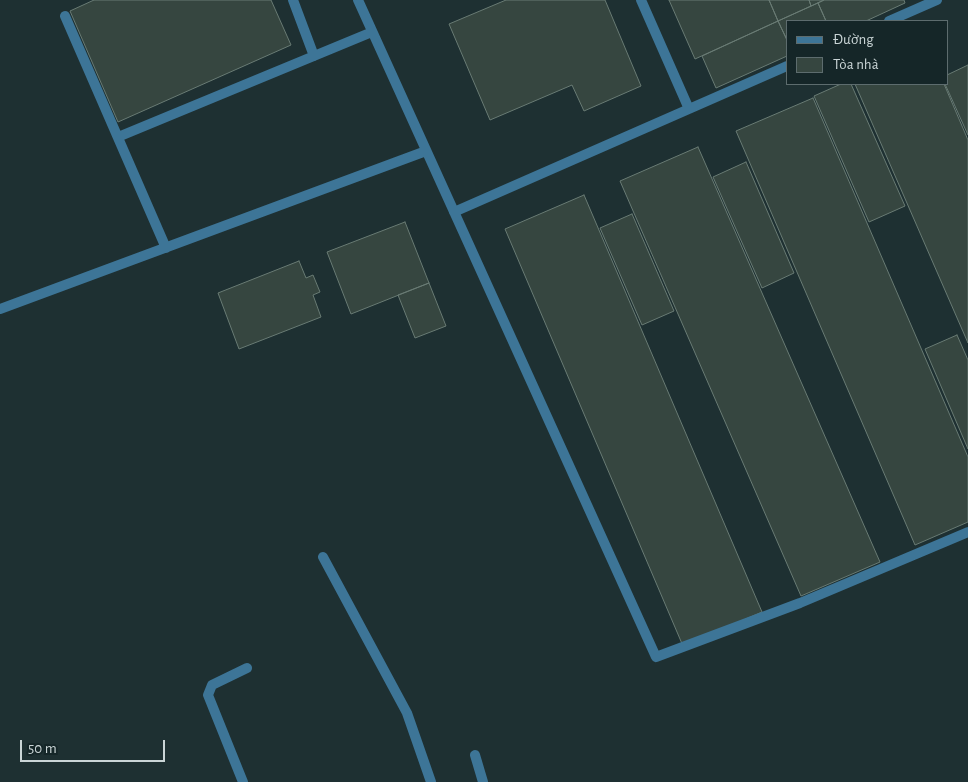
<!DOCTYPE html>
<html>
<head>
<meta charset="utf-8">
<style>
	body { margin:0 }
	#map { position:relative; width:968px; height:782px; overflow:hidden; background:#1e3032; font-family:"Alegreya Sans",sans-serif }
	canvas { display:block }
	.legend { position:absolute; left:786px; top:20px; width:162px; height:65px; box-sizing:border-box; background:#152628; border:1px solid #5d6c6e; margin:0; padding:6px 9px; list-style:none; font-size:15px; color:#cad5d6 }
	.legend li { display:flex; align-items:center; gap:10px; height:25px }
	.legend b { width:25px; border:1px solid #5d6c6e }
	.scale { position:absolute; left:20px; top:740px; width:145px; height:22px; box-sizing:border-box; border:2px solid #cad5d6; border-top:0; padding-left:6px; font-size:15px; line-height:18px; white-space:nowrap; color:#cad5d6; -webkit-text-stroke:4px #152628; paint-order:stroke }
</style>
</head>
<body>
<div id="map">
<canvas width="968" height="782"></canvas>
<ul class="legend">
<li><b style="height:6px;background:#3d7597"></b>Đường</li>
<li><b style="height:14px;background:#364640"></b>Tòa nhà</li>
</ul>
<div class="scale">50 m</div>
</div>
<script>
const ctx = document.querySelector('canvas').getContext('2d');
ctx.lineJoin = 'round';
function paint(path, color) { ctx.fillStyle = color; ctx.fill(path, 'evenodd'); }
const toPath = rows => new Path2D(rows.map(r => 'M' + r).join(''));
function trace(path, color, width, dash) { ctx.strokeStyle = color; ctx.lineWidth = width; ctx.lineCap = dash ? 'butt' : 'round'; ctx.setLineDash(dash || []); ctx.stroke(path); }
const building = toPath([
	[94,0,271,0,291,45,118,122,70,11,94,0],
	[506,0,605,0,641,86,584,111,572,85,490,120,449,24,506,0],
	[669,0,769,0,778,21,695,59,669,0],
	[769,0,809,0,811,6,778,21,769,0],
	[809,0,824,0,811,6,809,0],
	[824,0,904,0,905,3,866,21,826,21,818,3,824,0],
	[818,3,826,21,787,21,787,40,778,21,818,3],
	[778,21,787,40,787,56,716,88,702,56,778,21],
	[968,65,968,135,945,84,947,84,947,75,968,65],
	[841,84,851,84,905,206,869,222,814,96,841,84],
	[855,84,944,84,968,140,968,343,855,84],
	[813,98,968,457,968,522,915,545,736,131,813,98],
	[698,147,880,562,801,596,620,181,698,147],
	[746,162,794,273,762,288,713,177,746,162],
	[584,195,762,612,683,646,505,229,584,195],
	[632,214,674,311,642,325,600,228,632,214],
	[405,222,429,283,351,314,327,252,405,222],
	[299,261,306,278,313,275,320,292,313,295,321,317,239,349,218,293,299,261],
	[429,283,446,326,415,338,398,295,429,283],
	[957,335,968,360,968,449,925,349,957,335]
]);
const lane = toPath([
	[293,0,314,56],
	[358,0,656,657,800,603,968,532],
	[641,0,689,109],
	[65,16,166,248],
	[889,21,937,0],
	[118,137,372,32],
	[454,212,787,66],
	[0,309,426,151],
	[323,557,407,713,431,782],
	[243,782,208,695,212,685,247,668]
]);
const street = toPath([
	[475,755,483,782]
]);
paint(building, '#364640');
trace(building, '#697b74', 1);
trace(lane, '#3d7597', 10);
trace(street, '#3d7597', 10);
</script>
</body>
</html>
